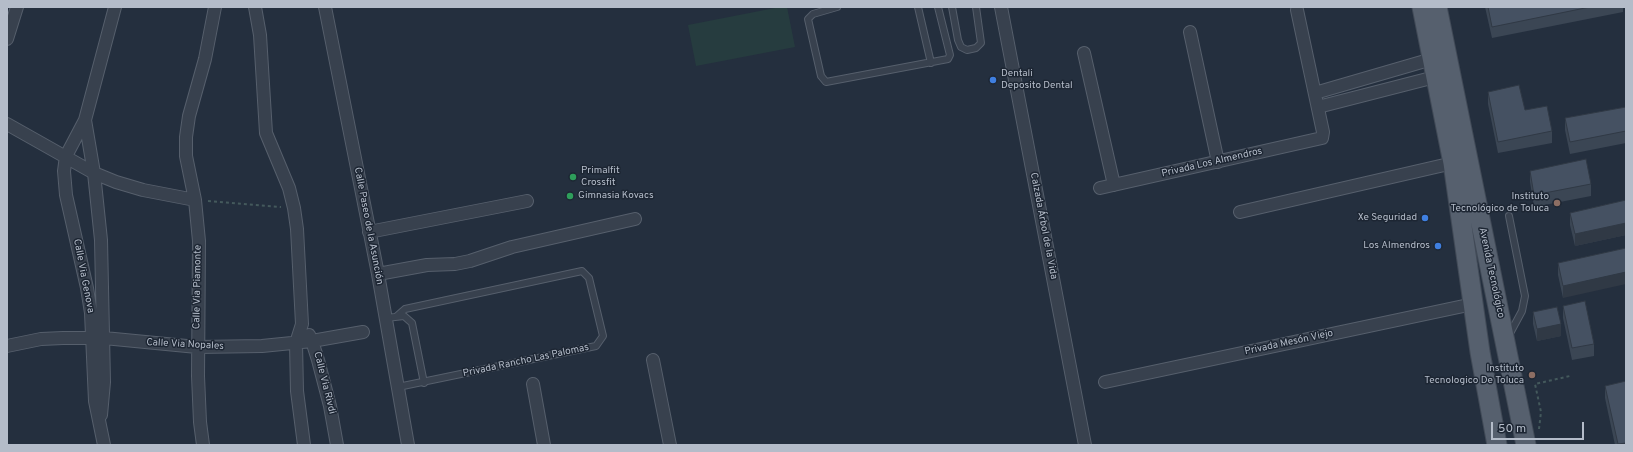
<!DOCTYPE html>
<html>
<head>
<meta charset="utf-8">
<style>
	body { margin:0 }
	#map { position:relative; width:1633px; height:452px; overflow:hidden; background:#242f3e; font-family:Overpass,sans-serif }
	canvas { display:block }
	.frame { position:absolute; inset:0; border:8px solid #b4bcc9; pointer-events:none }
	.scale { position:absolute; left:1491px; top:422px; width:93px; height:18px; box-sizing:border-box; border:2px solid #b4bcc9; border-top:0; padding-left:5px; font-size:12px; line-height:14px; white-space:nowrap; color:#b4bcc9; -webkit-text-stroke:3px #1d2633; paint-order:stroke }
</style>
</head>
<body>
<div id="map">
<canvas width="1633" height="452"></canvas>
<div class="frame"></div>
<div class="scale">50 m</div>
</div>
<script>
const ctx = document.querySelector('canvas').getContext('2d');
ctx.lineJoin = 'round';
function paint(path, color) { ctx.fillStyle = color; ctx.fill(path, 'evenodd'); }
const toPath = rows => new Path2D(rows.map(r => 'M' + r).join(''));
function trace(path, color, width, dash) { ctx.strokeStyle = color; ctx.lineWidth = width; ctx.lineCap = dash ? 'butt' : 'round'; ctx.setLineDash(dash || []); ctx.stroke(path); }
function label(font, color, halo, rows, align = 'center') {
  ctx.font = font + ' Overpass,sans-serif'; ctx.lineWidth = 3; ctx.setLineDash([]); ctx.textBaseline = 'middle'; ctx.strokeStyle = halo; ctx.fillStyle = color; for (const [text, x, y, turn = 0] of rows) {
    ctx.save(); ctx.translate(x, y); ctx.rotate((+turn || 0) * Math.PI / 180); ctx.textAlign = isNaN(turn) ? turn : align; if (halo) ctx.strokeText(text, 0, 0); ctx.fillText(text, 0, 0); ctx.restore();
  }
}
const green = toPath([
	[780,7,787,7,795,47,696,66,688,25]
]);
const path = toPath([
	[208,201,281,207],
	[1539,429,1541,412,1535,384,1570,376]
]);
const lane = toPath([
	[837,7,813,14,808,19,821,76,826,82,948,59,950,55,938,7],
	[918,7,931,63],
	[952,7,958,40,961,47,967,50,976,48,981,43,976,7],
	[397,316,405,309,582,271,589,278,603,336,596,346,398,387],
	[386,318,404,316,412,323,424,383],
	[1508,337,1522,311,1525,296,1509,216]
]);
const street = toPath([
	[255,7,260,35,266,133,289,188,294,208,297,229,302,324,296,343,297,391,304,445],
	[325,7,378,274,408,445],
	[1001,7,1085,445],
	[1190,32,1218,162],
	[7,39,17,7],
	[1084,53,1114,185],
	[1315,93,1432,59],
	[1318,107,1435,77],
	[85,120,94,173,101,240,104,382,101,415],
	[7,124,94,173,116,182,143,190,195,200],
	[1100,188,1322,138,1323,132,1297,10],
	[1240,212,1453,163],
	[369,232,527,201],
	[378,274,427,265,455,264,470,261,512,247,635,219],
	[309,335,312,341,318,360,330,406,337,445],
	[7,346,41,339,63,338,104,338,197,347,262,346,312,341,363,332],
	[653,360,670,445],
	[1105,382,1473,304],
	[533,384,544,445],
	[104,445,95,401,91,313,87,288,66,195,64,171,66,156,85,120,115,7],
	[203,445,200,422,198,376,199,241,195,200,186,156,186,137,189,116,205,59,215,7]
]);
const primary = toPath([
	[1422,7,1453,163,1480,352,1497,445],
	[1437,7,1526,445]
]);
const wall = toPath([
	[1485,7,1623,7,1623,12,1492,38],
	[1488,92,1525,110,1552,131,1552,143,1498,153,1488,104],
	[1626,107,1626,143,1570,154,1565,130,1565,118],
	[1530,171,1591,184,1591,196,1534,207,1530,182],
	[1626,200,1626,235,1575,246,1570,225,1570,213],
	[1626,248,1563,298,1558,275,1558,263],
	[1563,306,1594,344,1594,356,1572,360,1563,318],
	[1533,312,1561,336,1537,341,1533,324],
	[1605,386,1626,445,1615,445,1605,398]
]);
const shadedWall = toPath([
	[1626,223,1626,235,1575,246,1575,234],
	[1626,272,1626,284,1563,298,1563,286],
	[1561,324,1561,336,1537,341,1537,329],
	[1626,443,1626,445,1618,445,1618,444]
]);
const building = toPath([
	[1488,7,1590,7,1492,27,1488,7],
	[1519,85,1525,110,1547,106,1552,131,1498,142,1488,92,1519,85],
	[1626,107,1626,131,1570,142,1565,118,1626,107],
	[1586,159,1591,184,1534,195,1530,171,1586,159],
	[1626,200,1626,223,1575,234,1570,213,1626,200],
	[1626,248,1626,272,1563,286,1558,263,1626,248],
	[1585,301,1594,344,1572,348,1563,306,1585,301],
	[1557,307,1561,324,1537,329,1533,312,1557,307],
	[1626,381,1626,443,1618,444,1605,386,1626,381]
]);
const markers = [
	[993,80,4,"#3f7fe0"],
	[573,177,4,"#2e9e5b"],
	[570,196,4,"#2e9e5b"],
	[1557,203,4,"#8d6e63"],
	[1425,218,4,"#3f7fe0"],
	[1438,246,4,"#3f7fe0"],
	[1532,375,4,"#8d6e63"]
];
const poiNames = [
	["Dentali",1001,74,"left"],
	["Deposito Dental",1001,86,"left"],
	["Primalfit",581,171,"left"],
	["Crossfit",581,183,"left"],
	["Gimnasia Kovacs",578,196,"left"],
	["Instituto",1549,197],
	["Tecnológico de Toluca",1549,209],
	["Xe Seguridad",1417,218],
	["Los Almendros",1430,246],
	["Instituto",1524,369],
	["Tecnologico De Toluca",1524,381]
];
const streetNames = [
	["Privada Los Almendros",1212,163,-13],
	["Calle Paseo de la Asunción",368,226,79],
	["Calzada Árbol de la Vida",1043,226,79],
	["Avenida Tecnológico",1491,273,78],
	["Calle Via Genova",83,276,79],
	["Calle Via Piamonte",198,287,-89],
	["Privada Mesón Viejo",1289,343,-12],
	["Calle Via Nopales",185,345,3],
	["Privada Rancho Las Palomas",526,361,-12],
	["Calle Via Rivdi",324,383,76]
];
paint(green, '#263c3f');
trace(lane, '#565f6c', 8);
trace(street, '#565f6c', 14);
trace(primary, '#414a57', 21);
trace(path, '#44595c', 2, [3, 3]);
trace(lane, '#38414e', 6);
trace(street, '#38414e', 12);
trace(primary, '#56606e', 19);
paint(wall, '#3b4654');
paint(shadedWall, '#303945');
paint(building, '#455162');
trace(building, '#303945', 1);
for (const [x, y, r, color] of markers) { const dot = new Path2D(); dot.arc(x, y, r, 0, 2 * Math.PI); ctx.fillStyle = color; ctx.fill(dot); trace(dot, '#1d2633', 1.5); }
label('10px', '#b4bcc9', '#1d2633', poiNames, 'right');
label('10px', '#b4bcc9', '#1d2633', streetNames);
</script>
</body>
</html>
